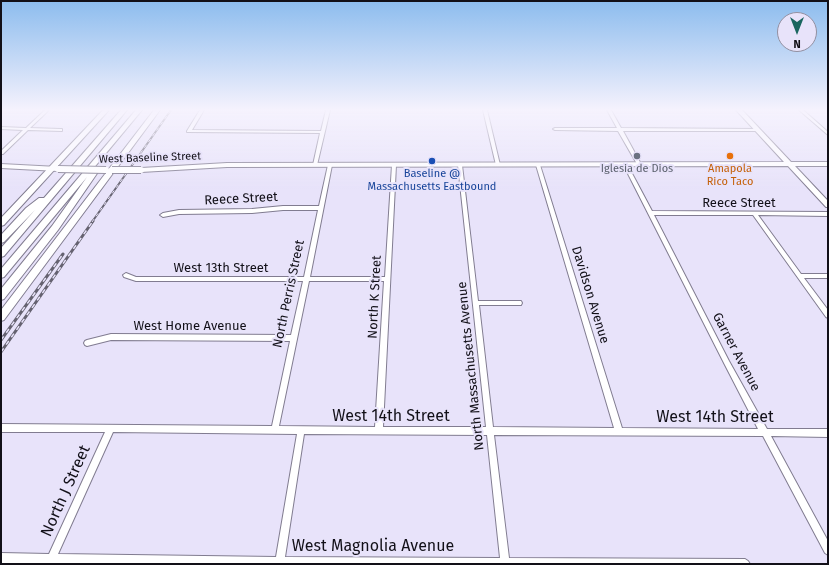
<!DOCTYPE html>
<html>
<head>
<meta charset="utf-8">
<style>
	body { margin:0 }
	#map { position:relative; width:829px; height:565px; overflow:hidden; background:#e8e3fa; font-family:"Fira Sans",sans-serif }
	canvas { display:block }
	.frame { position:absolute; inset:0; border:2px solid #121018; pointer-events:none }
	.north { position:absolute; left:777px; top:12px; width:40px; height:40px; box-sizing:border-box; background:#e8e3fa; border:1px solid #928fa0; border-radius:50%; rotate:180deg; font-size:11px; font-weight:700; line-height:16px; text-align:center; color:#121018 }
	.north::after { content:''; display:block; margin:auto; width:14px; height:18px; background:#1a665f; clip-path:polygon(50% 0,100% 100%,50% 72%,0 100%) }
</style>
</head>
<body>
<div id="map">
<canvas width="829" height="565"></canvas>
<div class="frame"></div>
<div class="north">N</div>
</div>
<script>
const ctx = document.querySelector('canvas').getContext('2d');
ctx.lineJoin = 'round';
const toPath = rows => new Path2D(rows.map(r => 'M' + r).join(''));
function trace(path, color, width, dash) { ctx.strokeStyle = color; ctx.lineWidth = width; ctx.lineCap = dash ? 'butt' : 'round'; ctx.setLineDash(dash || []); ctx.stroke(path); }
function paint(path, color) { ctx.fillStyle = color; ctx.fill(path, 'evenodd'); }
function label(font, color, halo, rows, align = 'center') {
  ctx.font = font + ' "Fira Sans",sans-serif'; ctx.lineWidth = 4; ctx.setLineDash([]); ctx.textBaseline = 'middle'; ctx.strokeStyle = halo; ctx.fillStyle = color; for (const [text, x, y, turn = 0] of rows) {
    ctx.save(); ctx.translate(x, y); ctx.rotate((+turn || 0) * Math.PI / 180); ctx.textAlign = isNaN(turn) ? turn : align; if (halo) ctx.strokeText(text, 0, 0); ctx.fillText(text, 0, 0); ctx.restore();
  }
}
const minor = toPath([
	[45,110,49,110,30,128,61,129,62,129,62,131,28,130,3,154,1,154,1,151,23,130,1,129,1,127,26,128,45,110],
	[200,110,204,110,192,130,321,131,326,110,330,110,317,165,315,166,313,165,320,133,187,132,187,131,200,110],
	[483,110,487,110,500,165,500,166,498,166,496,165,483,110],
	[607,110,611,110,621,128,757,129,759,130,757,131,623,131,641,164,639,165,637,164,618,131,555,130,553,129,555,128,617,128,607,110],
	[799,110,803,110,828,132,828,135,799,110],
	[623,163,627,163,627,164,652,211,828,212,828,216,758,215,801,274,828,274,828,278,804,278,828,310,828,318,826,317,753,215,654,215,729,361,767,429,828,429,828,437,771,436,828,541,828,555,825,553,763,436,494,435,509,558,745,559,748,561,750,564,44,564,45,563,1,563,1,553,49,554,105,432,1,432,1,424,272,426,290,341,111,340,87,346,85,345,84,343,85,341,87,340,111,334,291,335,303,281,136,281,124,277,123,275,126,273,136,277,304,277,318,210,283,210,252,213,179,214,163,217,160,215,163,213,179,210,252,209,283,206,319,206,328,165,330,164,332,165,310,277,385,277,392,165,394,164,396,165,383,427,486,427,458,165,460,164,462,165,478,301,521,301,522,303,521,305,479,305,493,427,614,428,536,165,538,164,540,165,622,428,758,429,725,365,623,164,623,163],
	[309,281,384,281,375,427,279,426,309,281],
	[113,432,297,434,276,557,58,554,113,432],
	[304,434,487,435,500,558,285,557,304,434]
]);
const major = toPath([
	[736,110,742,110,791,162,828,162,828,166,795,166,828,201,828,207,826,207,788,166,227,167,141,172,138,170,141,168,227,163,784,162,736,110],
	[1,164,58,167,61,169,58,171,1,168,1,164]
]);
const highway = toPath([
	[103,110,109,110,4,225,1,226,1,218,103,110],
	[121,110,127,110,4,256,1,257,1,248,35,210,4,242,1,243,1,235,26,208,39,198,44,198,121,110],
	[136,110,142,110,92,170,98,172,58,230,4,299,1,300,1,289,52,226,87,177,4,277,1,278,1,269,136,110],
	[154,110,160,110,4,320,1,321,1,310,154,110]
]);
const railFar1 = toPath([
	[92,222,171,110]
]);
const rail = toPath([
	[1,340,63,254],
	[1,352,93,221]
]);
const majorBridge = toPath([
	[58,169,106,170],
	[112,170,141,170]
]);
const markers = [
	[637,156,4,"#6b7280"],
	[730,156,4,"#e8710a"],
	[432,161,4,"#1a4fb4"]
];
const farStreetnames = [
	["West Baseline Street",150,158,-2]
];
const farWorshipnames = [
	["Iglesia de Dios",637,169]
];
const farFoodnames = [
	["Amapola",730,169],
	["Rico Taco",730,182]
];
const farTransitnames = [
	["Baseline @",432,174],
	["Massachusetts Eastbound",432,187]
];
const streetNames = [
	["Reece Street",241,199,-3],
	["Reece Street",739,203],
	["West 13th Street",221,268],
	["North Perris Street",289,294,-78],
	["Davidson Avenue",590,295,73],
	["North K Street",375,297,-87],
	["West Home Avenue",190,326],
	["Garner Avenue",736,352,62],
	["North Massachusetts Avenue",471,366,-96]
];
const nearStreetnames = [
	["West 14th Street",391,417],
	["West 14th Street",715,418],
	["North J Street",66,491,-66],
	["West Magnolia Avenue",373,547]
];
trace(minor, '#817c90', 2);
trace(major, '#817c90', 2);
trace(highway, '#817c90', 2);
paint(minor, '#fff');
paint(major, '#fff');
paint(highway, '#fff');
trace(railFar1, '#656270', 2);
trace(rail, '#656270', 3);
trace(railFar1, '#e8e3fa', 1, [3.5]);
trace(rail, '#e8e3fa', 1.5, [4.5]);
trace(majorBridge, '#817c90', 8, []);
trace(majorBridge, '#fff', 6);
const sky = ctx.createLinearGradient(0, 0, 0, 189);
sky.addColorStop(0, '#8cbcee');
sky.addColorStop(0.58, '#f5f2fd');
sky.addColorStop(1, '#f5f2fd00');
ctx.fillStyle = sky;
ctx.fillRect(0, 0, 829, 189);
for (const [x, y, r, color] of markers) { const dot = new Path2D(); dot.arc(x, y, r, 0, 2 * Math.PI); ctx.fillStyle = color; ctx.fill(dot); trace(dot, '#e8e3fa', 1.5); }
label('11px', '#121018', '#e8e3fa', farStreetnames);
label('11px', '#5b616d', '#e8e3fa', farWorshipnames);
label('11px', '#c56008', '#e8e3fa', farFoodnames);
label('11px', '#164399', '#e8e3fa', farTransitnames);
label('13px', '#121018', '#e8e3fa', streetNames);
label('16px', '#121018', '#e8e3fa', nearStreetnames);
</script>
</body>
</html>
